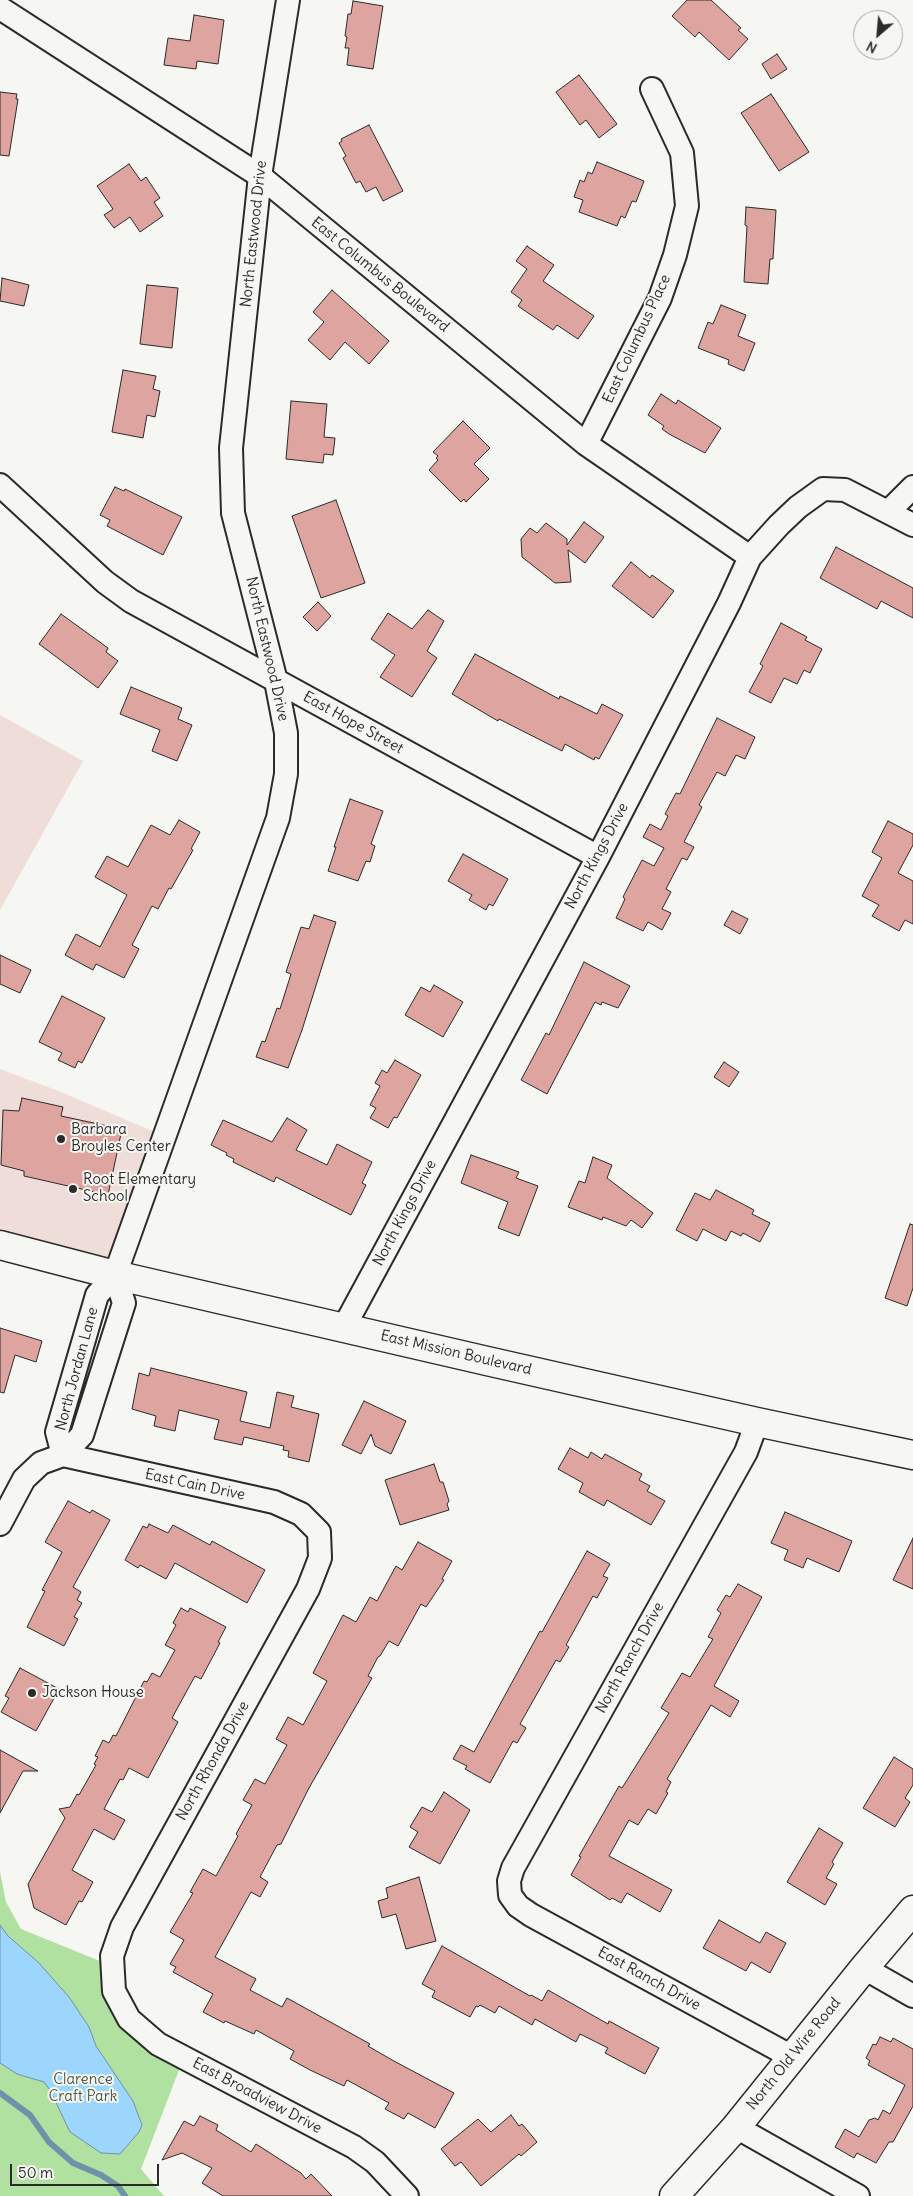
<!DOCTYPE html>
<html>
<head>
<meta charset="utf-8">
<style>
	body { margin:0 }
	#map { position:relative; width:913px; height:2196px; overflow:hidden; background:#f6f6f2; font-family:Delius,sans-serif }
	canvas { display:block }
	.north { position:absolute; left:853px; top:10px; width:50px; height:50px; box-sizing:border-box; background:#f6f6f2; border:1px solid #a5a5a2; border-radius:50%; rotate:207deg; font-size:14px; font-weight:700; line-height:20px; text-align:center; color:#2b2b2b }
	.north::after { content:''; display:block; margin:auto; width:18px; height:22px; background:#2b2b2b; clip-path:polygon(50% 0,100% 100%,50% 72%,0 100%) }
	.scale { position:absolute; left:10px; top:2164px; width:149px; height:22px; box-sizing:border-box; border:2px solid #2b2b2b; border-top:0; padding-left:6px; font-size:15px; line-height:18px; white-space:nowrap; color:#2b2b2b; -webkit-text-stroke:4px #f6f6f2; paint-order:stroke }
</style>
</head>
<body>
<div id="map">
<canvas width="913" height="2196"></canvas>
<div class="north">N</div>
<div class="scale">50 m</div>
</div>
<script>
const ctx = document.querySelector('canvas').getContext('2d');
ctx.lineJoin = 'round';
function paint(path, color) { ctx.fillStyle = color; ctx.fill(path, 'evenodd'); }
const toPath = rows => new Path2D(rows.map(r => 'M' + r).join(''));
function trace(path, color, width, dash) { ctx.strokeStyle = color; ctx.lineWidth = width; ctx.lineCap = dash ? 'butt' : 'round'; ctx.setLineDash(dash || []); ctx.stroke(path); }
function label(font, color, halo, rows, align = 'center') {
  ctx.font = font + ' Delius,sans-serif'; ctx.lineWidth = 4; ctx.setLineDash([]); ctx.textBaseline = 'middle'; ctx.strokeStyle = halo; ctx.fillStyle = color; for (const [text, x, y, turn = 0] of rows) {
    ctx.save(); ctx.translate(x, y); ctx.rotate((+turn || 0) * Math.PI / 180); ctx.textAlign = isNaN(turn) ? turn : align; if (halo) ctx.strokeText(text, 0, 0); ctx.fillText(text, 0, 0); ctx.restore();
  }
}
const built = toPath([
	[0,715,83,761,0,910],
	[0,1069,61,1092,164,1136,115,1275,0,1245]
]);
const green = toPath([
	[0,1872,6,1902,21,1929,112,1966,114,1991,184,2057,141,2169,164,2196,0,2196]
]);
const water = toPath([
	[0,1925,8,1936,38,1962,69,1997,89,2027,96,2046,133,2101,142,2125,139,2132,120,2154,101,2153,70,2132,50,2090,44,2082,17,2074,0,2063,0,1925]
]);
const stream = toPath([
	[0,2093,30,2115,49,2142,73,2163,101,2175,118,2186,125,2196]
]);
const building = toPath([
	[687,0,711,0,741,28,738,30,748,39,729,60,699,32,695,37,672,16,687,0],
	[353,1,383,6,373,69,347,65,349,48,345,48,347,37,345,36,348,14,351,14,353,1],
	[194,15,224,20,218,64,197,61,196,69,164,65,168,38,190,41,194,15],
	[777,54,787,69,771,79,762,64,777,54],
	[579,75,617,124,599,138,586,120,580,125,556,92,579,75],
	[0,92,17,94,16,99,18,99,9,156,0,155,0,92],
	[771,94,809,152,779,171,741,113,771,94],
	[369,125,403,191,383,201,376,187,366,192,360,181,356,183,343,158,346,156,339,143,342,141,341,139,369,125],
	[597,162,644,181,636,202,632,201,625,218,621,216,617,226,579,212,583,200,574,197,580,180,584,182,588,172,592,174,597,162],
	[129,164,141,181,146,177,160,198,154,202,163,216,140,232,130,217,114,228,104,215,113,209,97,186,129,164],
	[746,207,776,210,773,259,770,259,768,284,744,282,747,226,745,225,746,207],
	[527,246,554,265,543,281,594,316,578,339,557,325,553,330,518,306,522,300,511,292,527,269,516,261,527,246],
	[2,278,29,285,24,306,0,301,2,278],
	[147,285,178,288,172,348,140,344,147,285],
	[332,290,389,341,369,364,345,342,330,360,308,340,324,322,313,312,332,290],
	[721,305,746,315,738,336,755,343,744,371,728,364,729,360,698,348,708,322,713,324,721,305],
	[123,370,156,376,153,389,160,391,155,417,147,415,143,438,112,432,123,370],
	[661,394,676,404,678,400,721,428,705,453,669,434,662,429,664,426,648,415,661,394],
	[291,401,327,404,324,437,335,438,333,455,324,454,323,463,286,459,291,401],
	[463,421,490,448,474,464,489,479,466,502,464,499,461,502,429,470,438,460,436,458,438,456,433,452,463,421],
	[115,487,124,491,125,489,182,517,163,555,107,526,110,520,100,515,115,487],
	[336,500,365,583,321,598,292,516,336,500],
	[584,522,604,537,585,563,568,550,571,582,555,583,522,557,521,539,530,528,537,533,546,523,567,539,567,545,584,522],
	[836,547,913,588,913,618,881,601,877,609,820,578,836,547],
	[631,562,650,578,652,575,674,591,653,618,612,586,631,562],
	[318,602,331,616,317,631,303,617,318,602],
	[428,610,444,621,427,651,437,658,412,697,380,677,395,655,371,639,388,613,412,629,428,610],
	[61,614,108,648,106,652,118,661,98,688,39,644,61,614],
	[781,623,807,637,805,640,822,649,810,673,804,670,797,684,784,678,771,703,749,692,763,666,760,664,781,623],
	[475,654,559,699,560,696,597,714,602,704,623,715,599,759,595,757,594,760,565,744,562,751,499,719,498,721,452,694,475,654],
	[131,687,182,708,178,719,192,725,177,761,152,751,160,730,120,714,131,687],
	[717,718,755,737,745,759,736,755,725,776,717,772,699,805,702,807,684,842,694,847,687,860,682,858,666,889,671,892,662,909,671,913,662,930,648,922,643,931,616,918,625,899,623,897,642,860,654,866,664,848,643,837,650,824,661,830,668,816,665,814,676,793,680,794,717,718],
	[350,799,383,811,371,844,375,846,370,862,366,861,358,881,328,871,336,847,334,847,350,799],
	[179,820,200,832,191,849,193,850,171,889,169,888,158,909,152,906,132,945,139,949,124,978,96,964,93,970,65,955,76,934,100,947,127,895,95,877,107,856,128,867,151,825,170,835,179,820],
	[888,821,913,834,913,845,898,873,913,881,913,924,905,920,899,931,872,916,879,905,862,896,882,858,872,852,888,821],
	[463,854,508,879,493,906,489,904,486,910,469,900,472,895,448,881,463,854],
	[732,911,748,919,740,934,724,925,732,911],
	[314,915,336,922,302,1030,288,1068,256,1057,262,1041,265,1042,277,1008,280,1009,291,974,286,972,301,927,309,929,314,915],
	[0,955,31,970,20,993,0,984,0,955],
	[584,962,630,986,618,1008,602,1002,601,1005,595,1002,547,1094,521,1080,546,1033,549,1035,584,962],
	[434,985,463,1002,443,1037,405,1015,421,987,430,992,434,985],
	[62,996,105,1018,82,1063,78,1061,75,1068,58,1060,62,1053,39,1042,62,996],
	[395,1060,421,1075,397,1118,394,1117,388,1128,370,1118,376,1108,370,1105,380,1086,375,1083,382,1070,387,1073,395,1060],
	[724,1062,739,1072,729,1087,714,1077,724,1062],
	[22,1098,63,1107,61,1116,122,1129,108,1195,24,1176,24,1171,1,1165,3,1110,19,1111,22,1098],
	[287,1118,307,1130,296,1150,327,1165,337,1144,372,1162,362,1183,366,1185,351,1215,276,1177,274,1182,233,1162,234,1159,226,1155,227,1153,211,1145,223,1120,272,1142,287,1118],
	[471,1155,519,1172,516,1178,538,1186,519,1236,498,1228,508,1202,461,1183,471,1155],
	[593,1157,612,1165,607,1178,653,1213,642,1228,631,1220,626,1226,603,1217,602,1220,568,1207,579,1181,585,1183,593,1157],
	[716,1190,754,1210,752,1214,770,1223,760,1242,743,1233,741,1236,731,1231,726,1241,703,1229,697,1241,676,1230,695,1193,710,1200,716,1190],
	[910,1224,913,1225,913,1288,907,1306,885,1298,910,1224],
	[0,1328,42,1341,36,1362,15,1355,4,1393,0,1392,0,1328],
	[151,1368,247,1392,240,1421,270,1428,277,1392,294,1396,291,1407,319,1414,309,1462,288,1457,289,1451,283,1450,284,1446,244,1437,242,1445,214,1439,219,1420,179,1410,175,1431,154,1426,156,1416,132,1409,139,1373,149,1376,151,1368],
	[364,1401,406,1421,391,1454,375,1446,371,1434,361,1454,342,1445,364,1401],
	[570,1448,588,1458,591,1452,602,1459,605,1454,642,1474,639,1480,650,1486,647,1491,665,1501,651,1525,607,1500,604,1506,579,1492,583,1483,558,1469,570,1448],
	[434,1464,440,1482,443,1482,449,1501,447,1504,449,1510,400,1525,385,1480,434,1464],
	[68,1501,90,1513,92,1510,110,1520,73,1587,81,1592,77,1600,82,1603,74,1617,78,1619,64,1646,27,1627,45,1591,42,1590,62,1552,45,1542,68,1501],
	[785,1512,852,1541,839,1572,807,1558,803,1568,784,1560,788,1550,771,1543,785,1512],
	[149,1524,168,1533,173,1525,210,1545,212,1541,265,1570,247,1603,175,1563,166,1579,140,1565,138,1568,125,1560,143,1526,147,1528,149,1524],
	[913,1538,913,1589,893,1580,913,1538],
	[418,1542,452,1561,442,1579,444,1580,426,1607,421,1604,398,1646,389,1641,380,1656,378,1657,368,1676,372,1678,309,1788,281,1844,277,1845,260,1877,268,1882,260,1897,251,1892,215,1957,256,1979,250,1990,282,2007,287,1998,370,2044,368,2046,392,2060,454,2093,435,2128,408,2113,404,2119,385,2109,389,2103,347,2080,344,2086,310,2070,290,2059,294,2051,256,2030,254,2034,225,2021,224,2023,203,2012,213,1994,173,1972,176,1967,170,1964,184,1940,170,1932,193,1893,190,1892,203,1869,216,1876,238,1836,236,1834,252,1805,243,1800,255,1779,265,1784,287,1745,276,1739,288,1717,303,1725,327,1681,313,1673,343,1615,356,1622,370,1597,377,1601,396,1566,402,1570,418,1542],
	[587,1551,610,1564,603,1576,608,1578,597,1598,593,1596,566,1645,569,1647,560,1662,556,1660,520,1724,526,1728,517,1743,513,1741,490,1783,465,1769,467,1766,453,1759,461,1745,474,1752,540,1631,542,1632,587,1551],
	[738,1584,762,1597,714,1686,739,1701,730,1717,711,1705,667,1779,671,1782,666,1792,668,1793,656,1814,648,1809,638,1825,629,1820,609,1856,672,1890,660,1912,627,1893,621,1903,612,1898,610,1900,571,1875,581,1857,579,1856,619,1786,622,1788,669,1713,661,1708,682,1673,690,1677,713,1639,708,1637,721,1613,717,1610,726,1595,730,1597,738,1584],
	[181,1608,188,1612,190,1608,226,1627,218,1642,220,1643,201,1679,195,1676,172,1718,178,1722,148,1778,129,1768,123,1780,120,1779,104,1809,125,1820,114,1840,94,1829,72,1870,93,1882,82,1902,79,1901,66,1925,34,1908,28,1884,65,1818,59,1809,70,1807,77,1794,79,1795,96,1765,94,1764,98,1757,95,1756,103,1740,109,1743,113,1735,116,1736,144,1681,147,1682,152,1673,160,1677,175,1650,165,1645,176,1625,173,1623,181,1608],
	[20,1668,59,1689,36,1731,1,1712,9,1698,5,1696,20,1668],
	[0,1750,38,1771,23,1771,0,1813,0,1750],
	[894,1757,913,1769,913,1785,905,1798,910,1802,895,1827,863,1808,894,1757],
	[444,1792,470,1810,440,1864,409,1847,418,1832,410,1827,422,1807,432,1812,444,1792],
	[819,1828,843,1843,832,1862,834,1864,826,1878,837,1884,825,1905,787,1882,819,1828],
	[419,1877,436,1941,406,1949,396,1914,382,1918,378,1901,388,1898,386,1888,419,1877],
	[719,1920,760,1943,766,1932,786,1943,770,1973,751,1962,746,1971,703,1948,719,1920],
	[442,1946,530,1996,531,1995,542,2001,548,1990,608,2024,609,2021,659,2048,645,2074,605,2053,608,2048,580,2034,576,2042,535,2019,532,2025,499,2006,495,2013,480,2005,478,2007,476,2006,470,2017,432,1997,435,1991,422,1984,442,1946],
	[880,2037,891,2042,893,2038,913,2049,913,2106,893,2142,889,2142,876,2163,857,2153,854,2158,835,2147,845,2129,859,2137,869,2120,875,2118,878,2120,883,2110,890,2114,905,2085,868,2065,870,2061,866,2058,873,2044,876,2045,880,2037],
	[511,2115,519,2126,522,2124,537,2142,521,2156,519,2154,481,2186,461,2162,455,2166,441,2149,478,2119,491,2132,511,2115],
	[200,2116,218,2125,216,2130,251,2152,256,2144,301,2173,306,2179,311,2174,332,2196,223,2196,202,2183,212,2168,182,2153,162,2160,184,2121,194,2126,200,2116]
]);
const minor = toPath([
	[0,8,260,176,586,444,750,557],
	[586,444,660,298,675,255,687,206,682,153,652,89],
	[0,485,105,582,131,601,598,857],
	[889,511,913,487],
	[344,1327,598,857,729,603,750,557,779,525,798,507,823,489,845,490,913,525],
	[757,1422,746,1452,513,1868,509,1881,510,1895,518,1906,531,1915,792,2057],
	[63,1455,57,1432,97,1295,115,1275,278,818,286,774,286,733,276,681,233,513,231,448,260,176,288,0],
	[63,1455,274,1502,301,1514,319,1532,320,1558,308,1589,122,1927,112,1956,114,1991,129,2019,158,2044,354,2147,375,2162,407,2196],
	[0,1524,24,1479,41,1463,63,1455,82,1435,124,1303,115,1275],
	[864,1968,913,1996],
	[736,2127,858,2196]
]);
const tertiary = toPath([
	[674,2196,736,2127,864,1968,913,1910]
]);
const secondary = toPath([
	[0,1245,115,1275,487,1361,757,1422,913,1455]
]);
const markers = [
	[61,1139,5,"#2b2b2b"],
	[73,1189,5,"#2b2b2b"],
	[32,1693,5,"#2b2b2b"]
];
const streetNames = [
	["North Eastwood Drive",254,234,-84],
	["East Columbus Boulevard",380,275,39],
	["East Columbus Place",637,339,-65],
	["North Eastwood Drive",267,649,77],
	["East Hope Street",353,723,29],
	["North Kings Drive",597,856,-62],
	["North Kings Drive",405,1213,-62],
	["East Mission Boulevard",456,1353,13],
	["North Jordan Lane",77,1369,-75],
	["East Cain Drive",195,1485,12],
	["North Ranch Drive",630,1658,-61],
	["North Rhonda Drive",213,1761,-61],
	["East Ranch Drive",649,1979,29],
	["North Old Wire Road",794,2054,-51],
	["East Broadview Drive",257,2096,28]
];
const poiNames = [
	["Barbara",71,1130],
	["Broyles Center",71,1147],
	["Root Elementary",83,1180],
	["School",83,1197],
	["Jackson House",42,1693]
];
const parkNames = [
	["Clarence",83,2080],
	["Craft Park",83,2097]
];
paint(built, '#efddd9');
paint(green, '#b0e1a1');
paint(water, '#9dd6fd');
trace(water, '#6f92a9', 1);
trace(stream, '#6f92a9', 6);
paint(building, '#dea49f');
trace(building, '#2b2b2b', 1);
trace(minor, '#2b2b2b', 26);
trace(tertiary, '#2b2b2b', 31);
trace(secondary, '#2b2b2b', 31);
trace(minor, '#f6f6f2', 22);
trace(tertiary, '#f6f6f2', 28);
trace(secondary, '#f6f6f2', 28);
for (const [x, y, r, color] of markers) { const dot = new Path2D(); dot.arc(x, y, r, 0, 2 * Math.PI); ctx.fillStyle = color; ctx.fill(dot); trace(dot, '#f6f6f2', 2); }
label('15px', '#2b2b2b', '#f6f6f2', streetNames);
label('15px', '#2b2b2b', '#f6f6f2', poiNames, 'left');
label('15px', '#4c5848', '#f6f6f2', parkNames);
</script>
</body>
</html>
